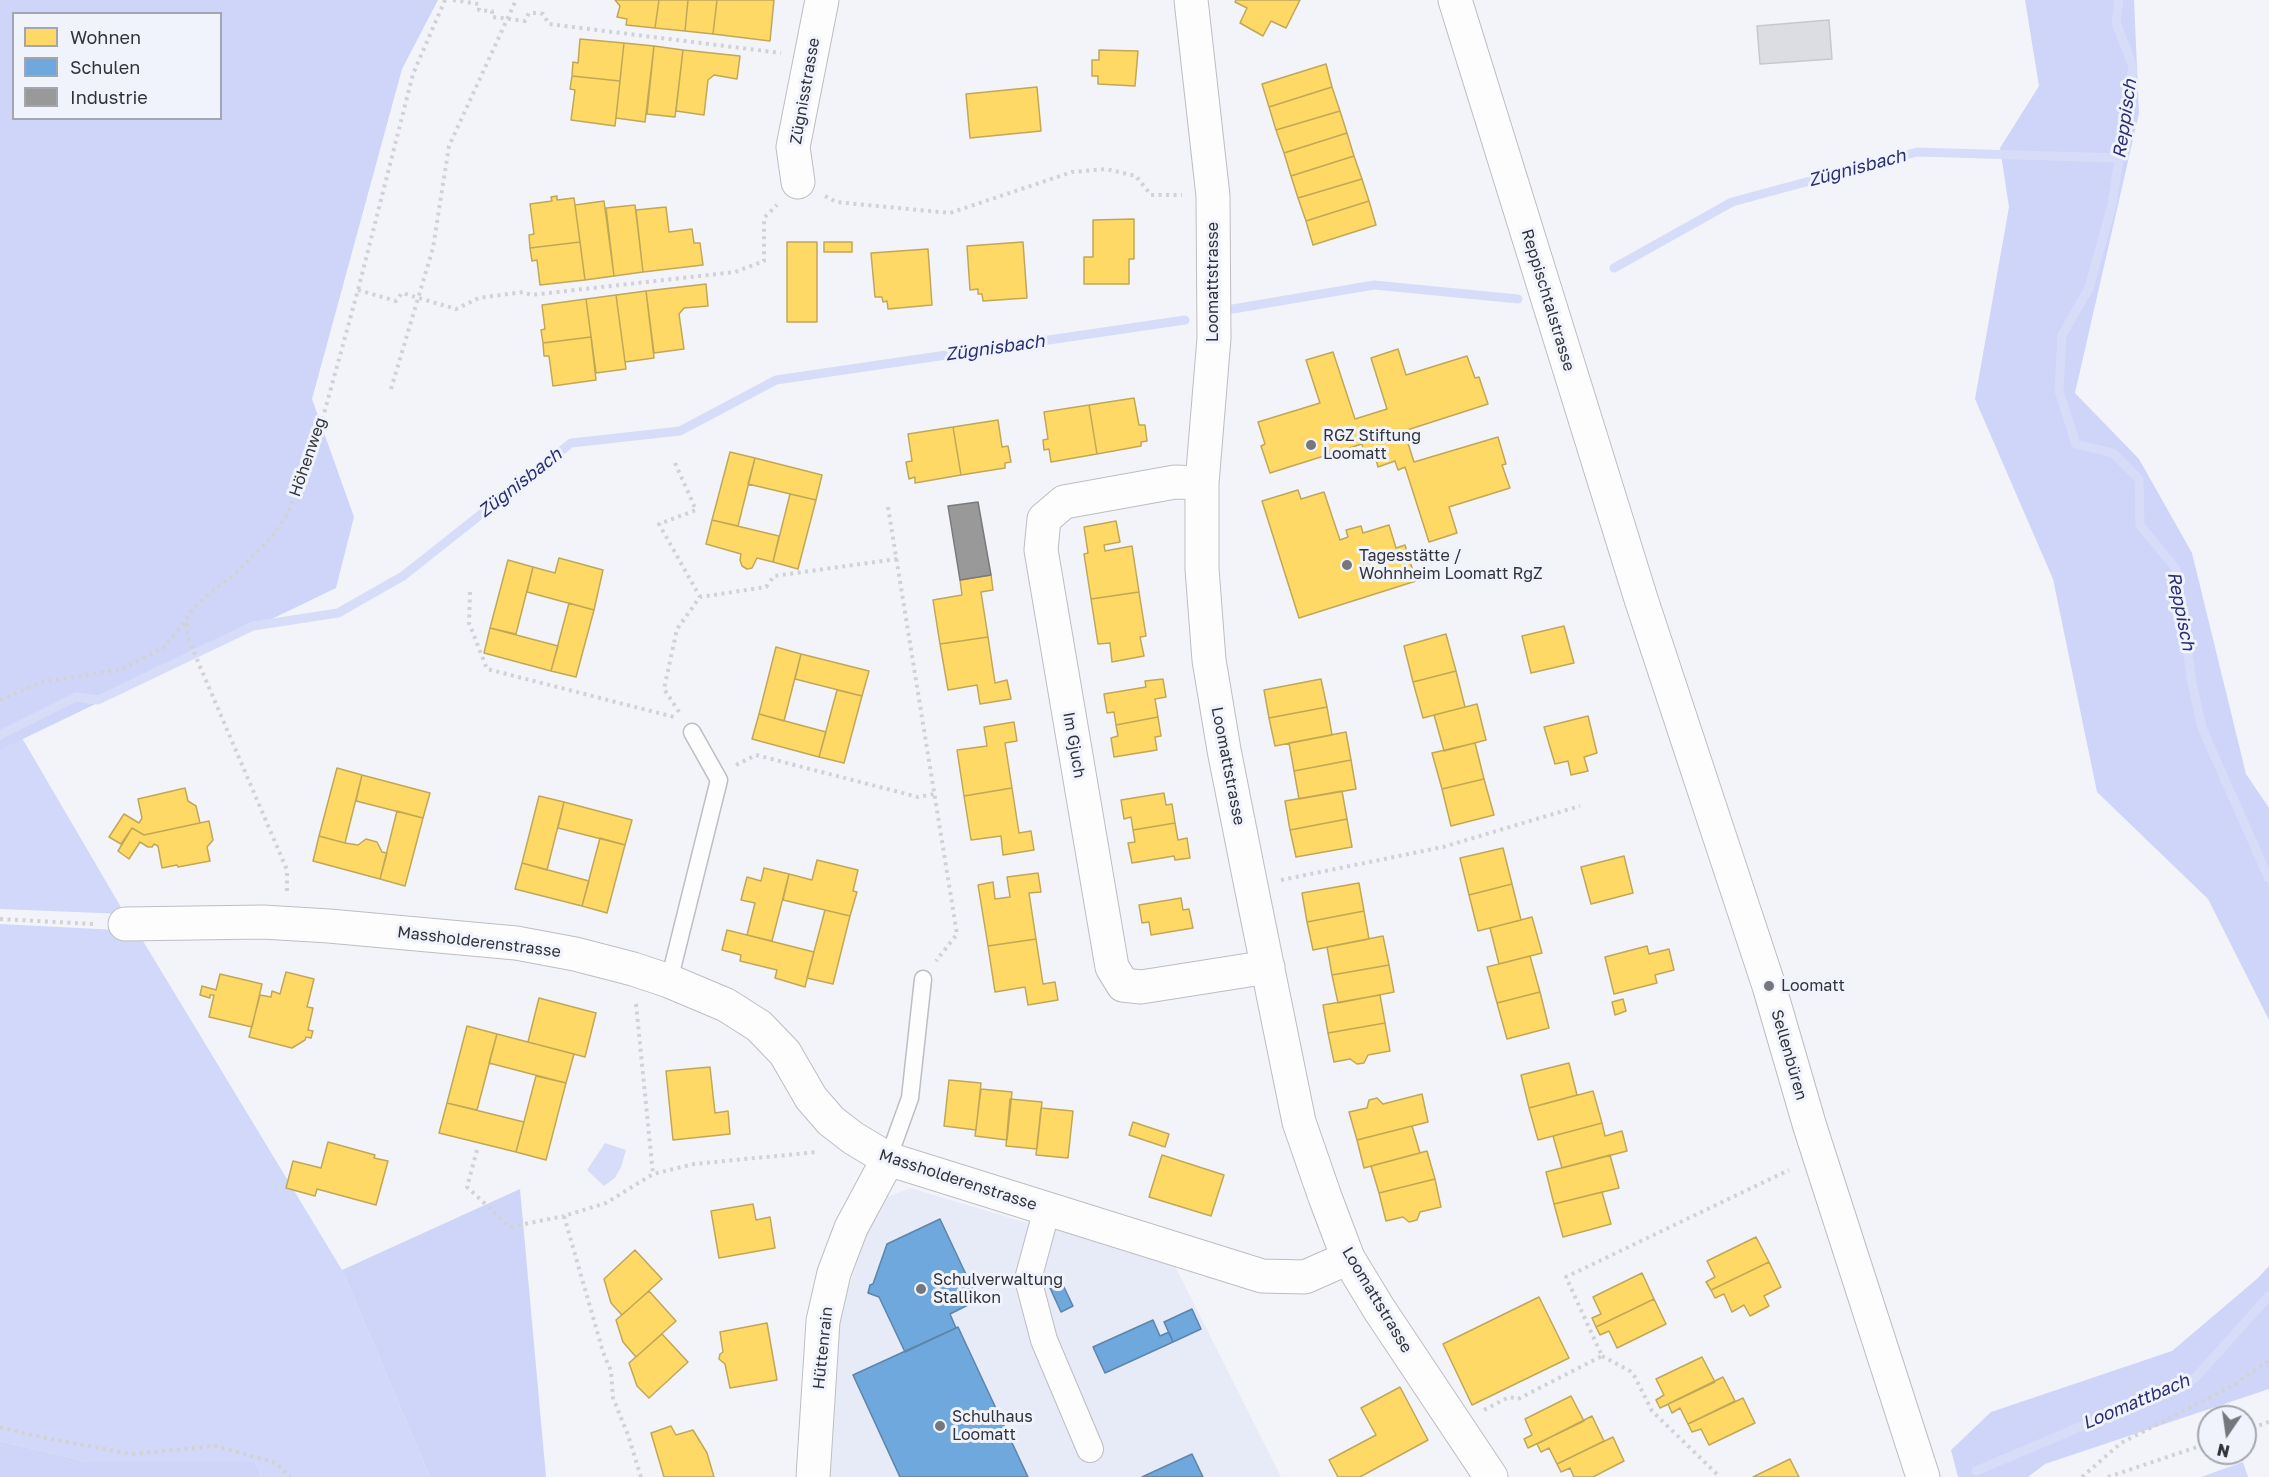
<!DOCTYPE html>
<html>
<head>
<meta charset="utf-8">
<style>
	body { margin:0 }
	#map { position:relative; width:2269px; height:1477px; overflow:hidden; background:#f3f4f9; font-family:"Golos Text",sans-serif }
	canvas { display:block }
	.legend { position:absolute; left:12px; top:12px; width:210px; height:108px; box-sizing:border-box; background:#f0f3fc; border:2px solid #a4a6ae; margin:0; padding:8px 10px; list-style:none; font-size:18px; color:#313339 }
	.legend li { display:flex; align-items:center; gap:12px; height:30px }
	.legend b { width:30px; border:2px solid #a4a6ae }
	.north { position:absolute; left:2197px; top:1405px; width:60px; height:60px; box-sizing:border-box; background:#f0f3fc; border:2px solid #a4a6ae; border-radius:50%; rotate:193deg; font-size:16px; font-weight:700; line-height:24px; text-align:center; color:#313339 }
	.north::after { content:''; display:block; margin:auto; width:21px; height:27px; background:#75777c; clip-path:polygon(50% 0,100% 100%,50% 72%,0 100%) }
</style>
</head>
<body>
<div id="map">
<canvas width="2269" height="1477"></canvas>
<ul class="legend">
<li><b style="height:16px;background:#ffd966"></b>Wohnen</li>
<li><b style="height:16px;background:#6fa8dc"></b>Schulen</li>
<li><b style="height:16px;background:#999"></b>Industrie</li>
</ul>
<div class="north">N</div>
</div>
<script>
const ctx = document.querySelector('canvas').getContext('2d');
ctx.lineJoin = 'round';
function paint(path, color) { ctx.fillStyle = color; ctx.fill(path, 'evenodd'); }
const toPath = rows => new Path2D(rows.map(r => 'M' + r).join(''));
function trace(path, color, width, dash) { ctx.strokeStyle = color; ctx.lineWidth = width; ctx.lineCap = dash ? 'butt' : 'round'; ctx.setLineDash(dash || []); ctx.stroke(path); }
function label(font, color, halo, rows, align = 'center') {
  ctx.font = font + ' "Golos Text",sans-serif'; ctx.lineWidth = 6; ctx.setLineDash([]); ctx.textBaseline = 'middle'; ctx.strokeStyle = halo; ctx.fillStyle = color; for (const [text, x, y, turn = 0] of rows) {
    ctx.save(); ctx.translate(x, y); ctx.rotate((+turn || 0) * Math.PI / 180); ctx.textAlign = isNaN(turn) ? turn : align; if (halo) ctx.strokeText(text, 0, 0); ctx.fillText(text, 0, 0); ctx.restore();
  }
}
const built = toPath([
	[910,1188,1021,1221,1169,1254,1281,1477,828,1477,835,1328,878,1201]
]);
const green = toPath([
	[22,738,125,914,0,909,0,750],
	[0,924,137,931,342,1270,430,1477,262,1477,255,1462,88,1462,0,1441],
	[2243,1462,2248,1477,2201,1477]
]);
const forest = toPath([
	[0,0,438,0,402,69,312,399,354,517,336,588,0,750],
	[14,14,220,14,220,118,14,118],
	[2025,0,2134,0,2139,113,2075,393,2139,459,2192,553,2246,774,2269,808,2269,1020,2208,899,2097,792,2053,579,1975,399,2009,207,2000,148,2039,86],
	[520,1189,546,1477,430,1477,342,1270],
	[2269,1266,2269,1389,2045,1464,2028,1477,1958,1477,1951,1450,1991,1412,2172,1351,2258,1278],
	[0,1441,88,1462,255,1462,262,1477,0,1477]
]);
const water = toPath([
	[605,1143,626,1150,621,1167,615,1178,604,1186,587,1170]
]);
const homes = toPath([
	[615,0,659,0,655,28,626,25,627,19,617,17,620,6,615,0],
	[659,0,688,0,685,31,655,28,659,0],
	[688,0,717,0,713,34,685,31,688,0],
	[717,0,774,0,770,41,713,34,717,0],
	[1236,0,1300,0,1286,28,1271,21,1263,36,1240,23,1247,8,1235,2,1236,0],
	[580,39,624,43,620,81,572,76,573,62,578,63,580,39],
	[624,43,654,46,645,122,616,118,624,43],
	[654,46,683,50,675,117,647,114,654,46],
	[683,50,740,56,737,79,714,75,708,80,704,115,676,111,683,50],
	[1099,50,1138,51,1135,86,1098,84,1098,76,1092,76,1092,60,1099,60,1099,50],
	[1326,64,1332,87,1269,107,1262,84,1326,64],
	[572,76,620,81,615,126,571,120,575,90,570,89,572,76],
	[1037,87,1041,131,970,138,966,94,1037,87],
	[1332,87,1340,111,1276,130,1269,107,1332,87],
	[1340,111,1347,133,1284,153,1276,130,1340,111],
	[1347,133,1354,156,1291,176,1284,153,1347,133],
	[1354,156,1362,179,1298,198,1291,176,1354,156],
	[1362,179,1369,201,1306,221,1298,198,1362,179],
	[557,196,557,200,574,198,580,242,530,248,529,235,534,234,530,204,552,201,551,197,557,196],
	[604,201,614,276,585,280,575,205,604,201],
	[1369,201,1376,225,1313,245,1306,221,1369,201],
	[635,205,643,272,614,276,606,208,635,205],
	[666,207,669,232,692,229,694,243,700,243,703,265,643,272,636,210,666,207],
	[1134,219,1134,259,1129,259,1129,284,1084,284,1084,257,1093,257,1093,220,1134,219],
	[580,242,585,280,540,285,537,260,532,261,530,248,580,242],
	[787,242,817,242,817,322,787,322,787,242],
	[824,242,852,242,852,252,824,252,824,242],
	[1023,242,1027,298,983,301,982,294,978,294,978,289,970,290,967,246,1023,242],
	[928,249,932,305,888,309,887,301,883,302,882,297,875,297,871,253,928,249],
	[706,284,708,306,684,308,679,314,684,349,654,353,646,291,706,284],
	[646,291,654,358,625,362,616,295,646,291],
	[616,295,626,369,596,373,586,299,616,295],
	[586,299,591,337,543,343,541,330,545,329,542,305,586,299],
	[591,337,596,380,553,386,549,356,544,356,543,343,591,337],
	[1398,349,1406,375,1467,356,1475,378,1479,377,1488,404,1404,431,1414,462,1498,437,1506,464,1502,465,1510,488,1449,507,1457,533,1429,542,1405,467,1398,470,1395,461,1378,467,1373,449,1364,452,1362,444,1270,473,1261,446,1265,444,1258,422,1320,403,1306,360,1333,352,1355,419,1387,409,1371,358,1398,349],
	[1134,398,1139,425,1145,425,1147,441,1141,442,1141,446,1097,454,1089,405,1134,398],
	[1089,405,1097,454,1051,462,1049,449,1044,450,1043,440,1048,439,1044,412,1089,405],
	[998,420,1002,447,1008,446,1011,462,1005,463,1005,468,961,475,953,427,998,420],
	[953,427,961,475,915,483,915,477,909,479,906,462,912,461,908,434,953,427],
	[730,452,755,458,738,526,712,520,730,452],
	[755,458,822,475,816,500,748,484,755,458],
	[1298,490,1301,499,1324,492,1340,540,1348,537,1346,530,1361,526,1363,533,1389,525,1396,548,1405,545,1416,581,1299,618,1262,501,1298,490],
	[790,494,816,500,798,569,773,562,790,494],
	[712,520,779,536,773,562,757,558,752,568,747,569,742,566,740,560,741,554,706,544,712,520],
	[1116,521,1120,542,1104,545,1105,551,1132,546,1139,592,1091,599,1084,554,1088,553,1084,527,1116,521],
	[559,558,603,570,594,610,527,592,533,567,555,573,559,558],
	[508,560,533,567,516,634,490,628,508,560],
	[991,575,993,590,981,592,988,637,940,644,933,600,962,595,960,580,991,575],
	[1139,592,1146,636,1140,637,1144,656,1112,662,1110,643,1098,644,1091,599,1139,592],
	[569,603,594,610,576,677,551,671,569,603],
	[1564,626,1574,663,1531,673,1522,636,1564,626],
	[490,628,558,646,551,671,484,653,490,628],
	[1446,634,1456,671,1413,682,1404,646,1446,634],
	[988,637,995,683,1007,680,1011,699,980,704,977,685,948,690,940,644,988,637],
	[776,647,801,654,784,721,759,714,776,647],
	[801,654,869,671,862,696,795,679,801,654],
	[1456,671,1465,707,1423,718,1413,682,1456,671],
	[1163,679,1166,697,1155,699,1158,717,1116,725,1114,712,1107,713,1104,694,1146,687,1145,681,1163,679],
	[1321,679,1327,707,1269,718,1264,690,1321,679],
	[837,690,862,696,844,763,819,757,837,690],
	[1477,704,1486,740,1444,751,1434,715,1477,704],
	[1327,707,1332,735,1275,746,1269,718,1327,707],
	[759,714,826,732,819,757,752,739,759,714],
	[1588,716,1597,753,1584,757,1588,771,1571,775,1568,761,1555,764,1544,727,1588,716],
	[1158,717,1161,736,1155,737,1157,750,1114,757,1111,738,1118,736,1116,725,1158,717],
	[1014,722,1017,741,1005,743,1012,788,964,796,957,750,987,746,984,727,1014,722],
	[1346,732,1351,760,1294,771,1289,743,1346,732],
	[1475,743,1484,779,1442,789,1432,753,1475,743],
	[1351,760,1356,789,1299,799,1294,771,1351,760],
	[337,768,362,775,345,843,319,836,337,768],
	[362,775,430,793,423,818,356,801,362,775],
	[1484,779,1494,815,1451,826,1442,789,1484,779],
	[185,788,188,801,196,806,200,823,144,835,132,828,121,844,109,837,124,814,139,823,142,818,138,799,185,788],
	[1012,788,1019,833,1031,831,1034,850,1003,855,1001,836,971,840,964,796,1012,788],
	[1342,791,1347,819,1290,830,1285,801,1342,791],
	[1164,793,1166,805,1172,804,1175,823,1133,830,1131,817,1124,819,1121,800,1164,793],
	[539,796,564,802,547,870,522,863,539,796],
	[564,802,632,820,625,845,558,828,564,802],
	[397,811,423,818,405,886,380,879,397,811],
	[1347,819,1352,847,1296,857,1290,830,1347,819],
	[209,821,213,840,207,847,210,861,178,867,177,865,162,868,158,846,154,844,152,847,148,847,140,842,129,859,118,851,132,828,144,835,209,821],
	[1175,823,1178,840,1187,838,1190,858,1175,860,1174,856,1132,863,1128,843,1135,842,1133,830,1175,823],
	[319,836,345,843,358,845,366,839,377,842,382,852,387,853,380,879,313,861,319,836],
	[600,838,625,845,607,913,582,906,600,838],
	[1503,848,1512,884,1469,895,1460,858,1503,848],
	[1624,856,1633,893,1591,904,1581,867,1624,856],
	[817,860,858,870,853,891,857,892,850,916,783,900,789,874,812,880,817,860],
	[522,863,589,881,582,906,515,889,522,863],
	[764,868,789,874,772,941,747,935,755,903,741,900,747,877,761,881,764,868],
	[1038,873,1041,892,1029,893,1036,939,988,946,978,885,993,882,995,899,1010,897,1007,877,1038,873],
	[1359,883,1364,911,1307,922,1302,893,1359,883],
	[1512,884,1521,920,1478,931,1469,895,1512,884],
	[1181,898,1183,910,1189,909,1193,928,1151,935,1149,922,1142,923,1139,905,1181,898],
	[825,910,850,916,833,984,807,978,825,910],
	[1364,911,1369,939,1313,950,1307,922,1364,911],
	[1532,917,1542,953,1499,964,1490,928,1532,917],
	[727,930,814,952,805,987,775,978,777,970,740,961,741,955,722,950,727,930],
	[1383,936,1389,965,1332,975,1327,947,1383,936],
	[1036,939,1043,984,1055,982,1058,1000,1028,1005,1025,987,995,992,988,946,1036,939],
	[1647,946,1649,954,1669,949,1674,970,1655,975,1657,983,1614,994,1605,957,1647,946],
	[1530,956,1540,992,1497,1003,1487,967,1530,956],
	[1389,965,1394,992,1338,1003,1332,975,1389,965],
	[286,972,314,979,307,1007,313,1008,308,1030,313,1031,311,1038,306,1037,305,1040,292,1048,249,1037,260,995,271,997,272,991,280,994,286,972],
	[220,974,262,984,252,1027,209,1017,214,995,210,995,210,998,200,995,202,986,216,990,220,974],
	[1540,992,1549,1028,1507,1039,1497,1003,1540,992],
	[1380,995,1385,1023,1328,1033,1323,1005,1380,995],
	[539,998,596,1013,585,1057,528,1042,539,998],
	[1623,999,1626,1011,1615,1015,1612,1002,1623,999],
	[1385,1023,1390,1051,1368,1055,1364,1063,1357,1064,1350,1059,1334,1062,1328,1033,1385,1023],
	[467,1026,497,1034,477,1110,447,1103,467,1026],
	[497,1034,574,1054,566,1083,489,1063,497,1034],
	[1569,1063,1577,1095,1529,1108,1521,1075,1569,1063],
	[710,1067,715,1113,728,1111,730,1134,673,1140,666,1071,710,1067],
	[536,1076,566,1083,546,1160,516,1152,536,1076],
	[949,1080,981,1083,976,1130,944,1126,949,1080],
	[981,1089,1012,1092,1007,1140,975,1136,981,1089],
	[1593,1091,1602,1123,1538,1140,1529,1108,1593,1091],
	[1422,1094,1428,1122,1357,1140,1349,1112,1367,1108,1369,1100,1377,1098,1383,1104,1422,1094],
	[1010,1099,1042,1102,1037,1149,1006,1146,1010,1099],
	[447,1103,524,1122,516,1152,439,1133,447,1103],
	[1041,1108,1073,1111,1068,1158,1036,1155,1041,1108],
	[1133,1122,1169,1134,1165,1147,1129,1135,1133,1122],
	[1602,1123,1605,1136,1622,1131,1627,1151,1562,1168,1553,1136,1602,1123],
	[1412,1126,1420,1153,1364,1168,1357,1140,1412,1126],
	[328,1142,375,1155,374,1158,388,1161,376,1205,317,1189,315,1196,286,1188,293,1161,321,1168,328,1142],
	[1427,1151,1435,1179,1379,1193,1371,1166,1427,1151],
	[1162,1155,1224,1175,1211,1216,1149,1197,1162,1155],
	[1610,1155,1619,1188,1554,1204,1546,1172,1610,1155],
	[1435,1179,1441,1207,1420,1212,1417,1220,1409,1222,1403,1217,1386,1221,1379,1193,1435,1179],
	[1602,1192,1611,1224,1563,1237,1554,1204,1602,1192],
	[753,1204,756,1220,770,1217,775,1248,719,1258,711,1211,753,1204],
	[1756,1237,1769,1262,1711,1290,1706,1282,1715,1277,1707,1261,1756,1237],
	[635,1250,662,1279,622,1315,611,1303,604,1279,635,1250],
	[1769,1262,1781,1287,1764,1296,1769,1306,1750,1316,1744,1305,1732,1312,1724,1294,1715,1298,1711,1290,1769,1262],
	[1642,1273,1654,1299,1596,1327,1592,1318,1601,1314,1593,1297,1642,1273],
	[649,1291,676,1321,636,1357,623,1342,616,1320,649,1291],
	[1539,1297,1569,1358,1472,1405,1443,1344,1539,1297],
	[1654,1299,1666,1324,1617,1348,1609,1331,1600,1335,1596,1327,1654,1299],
	[767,1323,777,1380,730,1388,725,1364,719,1359,720,1354,723,1352,720,1332,767,1323],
	[662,1334,688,1362,649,1398,637,1386,629,1363,662,1334],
	[1702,1357,1715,1382,1660,1408,1656,1400,1664,1395,1656,1379,1702,1357],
	[1723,1377,1735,1401,1688,1424,1680,1408,1672,1413,1668,1404,1723,1377],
	[1400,1387,1428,1440,1360,1477,1338,1477,1329,1460,1376,1435,1361,1408,1400,1387],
	[1571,1396,1584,1421,1528,1448,1524,1439,1532,1435,1525,1419,1571,1396],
	[1743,1398,1755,1423,1709,1445,1701,1429,1692,1432,1688,1424,1743,1398],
	[1592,1416,1604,1441,1557,1464,1549,1448,1541,1452,1537,1444,1592,1416],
	[671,1426,676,1435,693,1430,707,1453,714,1477,664,1477,651,1433,671,1426],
	[1613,1437,1624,1461,1593,1477,1574,1477,1570,1468,1561,1472,1557,1464,1613,1437],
	[1790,1459,1799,1477,1753,1477,1790,1459]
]);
const schools = toPath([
	[940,1219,978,1300,950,1314,956,1328,905,1352,879,1297,868,1293,870,1285,873,1284,887,1244,940,1219],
	[1062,1283,1073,1306,1061,1312,1050,1288,1062,1283],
	[1192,1309,1201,1329,1173,1342,1164,1322,1192,1309],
	[1153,1320,1160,1336,1169,1332,1173,1342,1105,1373,1093,1347,1153,1320],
	[958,1327,1028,1477,900,1477,853,1375,958,1327],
	[1192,1454,1203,1477,1142,1477,1192,1454]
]);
const industry = toPath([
	[978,502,991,575,960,580,948,506,978,502]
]);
const stream = toPath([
	[2119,0,2116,22,2133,67,2112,205,2089,288,2062,335,2059,391,2076,444,2113,453,2139,479,2140,525,2176,569,2192,683,2202,728,2269,879],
	[1614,268,1732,202,1917,152,2119,158],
	[1233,309,1374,285,1518,299],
	[0,735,76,697,98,700,253,626,338,613,403,576,571,443,680,431,776,380,1185,320],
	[1976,1471,2195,1378,2269,1296]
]);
const building = toPath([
	[1829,20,1832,59,1760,64,1757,26,1829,20]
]);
const path = toPath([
	[453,0,479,4,479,10,492,11,492,17,502,18,525,21,529,13,540,13,543,14,549,24,781,53],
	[825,196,836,202,950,213,1072,172,1106,169,1136,176,1151,195,1182,195],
	[358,290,396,301,402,293,456,309,479,298,523,292,531,295,735,272,764,261,764,218,777,205],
	[391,389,433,248,449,146,516,0],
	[675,463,696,510,659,524,700,597],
	[888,507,957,934,936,961],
	[470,592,469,623,487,669,674,717],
	[0,700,42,682,120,670,164,647,187,619],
	[679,712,664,689,677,629,700,597,766,587,774,576,897,559],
	[736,765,756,755,918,797,934,794],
	[1281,880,1443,847,1580,806],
	[287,891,287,870,187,636,187,618,192,610,206,596,236,573,270,539,285,518,297,493,322,421,358,290,413,74,445,0],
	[0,919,94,924],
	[636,1004,653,1174],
	[477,1150,467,1187,510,1227,564,1216],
	[1602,1356,1630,1371,1635,1377,1652,1411,1720,1477],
	[1484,1410,1509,1397,1518,1399,1602,1356,1566,1277,1789,1170],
	[0,1427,36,1436,131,1454,216,1446,276,1463,290,1477],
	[2245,1430,2269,1422],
	[641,1477,628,1435,613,1398,611,1371,603,1352,564,1216,606,1203,653,1174,694,1164,817,1152],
	[2082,1477,2121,1443,2234,1385,2269,1360],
	[2108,1477,2209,1443]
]);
const service = toPath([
	[669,981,719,780,692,732],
	[888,1159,910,1098,923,979]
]);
const pedestrian = toPath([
	[1047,1209,1028,1279,1044,1340,1090,1449]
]);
const minor = toPath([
	[1191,0,1213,196,1214,338,1202,483,1202,569,1209,660,1224,750,1251,886,1299,1122,1325,1197,1348,1258,1379,1309,1491,1477],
	[798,182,793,147,822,0],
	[1202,483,1175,482,1064,502,1044,519,1041,550,1112,967,1123,985,1141,987,1268,967],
	[125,924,263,922,329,926,516,943,575,954,633,969,669,981,726,1005,759,1026,785,1053,811,1098,831,1121,853,1138,888,1159,1262,1276,1305,1277,1348,1258],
	[813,1477,823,1321,834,1273,851,1228,888,1159]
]);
const secondary = toPath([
	[1455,0,1641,599,1769,986,1810,1127,1923,1477]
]);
const markers = [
	[1311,445,6,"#75777c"],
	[1347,565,6,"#75777c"],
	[1769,986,6,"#75777c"],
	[921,1289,6,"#75777c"],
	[940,1426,6,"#75777c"]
];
const streetNames = [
	["Zügnisstrasse",805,91,-80],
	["Loomattstrasse",1213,282,-90],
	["Reppischtalstrasse",1548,300,73],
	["Höhenweg",308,457,-71],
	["Im Gjuch",1074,745,80],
	["Loomattstrasse",1228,766,79],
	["Massholderenstrasse",479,942,7],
	["Sellenbüren",1789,1055,74],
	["Massholderenstrasse",958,1180,18],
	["Loomattstrasse",1377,1300,59],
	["Hüttenrain",823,1348,-84]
];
const poiNames = [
	["RGZ Stiftung",1323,436],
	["Loomatt",1323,454],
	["Tagesstätte /",1359,556],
	["Wohnheim Loomatt RgZ",1359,574],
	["Loomatt",1781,986],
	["Schulverwaltung",933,1280],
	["Stallikon",933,1298],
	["Schulhaus",952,1417],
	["Loomatt",952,1435]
];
const waterNames = [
	["Reppisch",2125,119,-82],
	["Zügnisbach",1857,168,-15],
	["Zügnisbach",995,348,-8],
	["Zügnisbach",520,483,-38],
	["Reppisch",2181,611,79],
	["Loomattbach",2136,1402,-23]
];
paint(built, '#e7eaf7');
paint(green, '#d1d8f9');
paint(forest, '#ced5f8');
paint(water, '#d7ddf9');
paint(homes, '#ffd966');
trace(homes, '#c1a758', 1.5);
paint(schools, '#6fa8dc');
trace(schools, '#5c85ab', 1.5);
paint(industry, '#999');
trace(industry, '#7a7a7c', 1.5);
trace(stream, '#d7ddf9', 9);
paint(building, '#dcdde3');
trace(building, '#c7c8cd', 1.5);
trace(service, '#bdbec3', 19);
trace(pedestrian, '#bdbec3', 28);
trace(minor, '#bdbec3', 35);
trace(secondary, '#bdbec3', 35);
trace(path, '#d2d2d4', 4, [3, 4.5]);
trace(service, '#fdfdfe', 16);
trace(pedestrian, '#fdfdfe', 26);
trace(minor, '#fdfdfe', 33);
trace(secondary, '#fdfdfe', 33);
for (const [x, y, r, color] of markers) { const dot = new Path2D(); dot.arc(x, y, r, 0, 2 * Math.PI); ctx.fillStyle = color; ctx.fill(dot); trace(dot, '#f0f3fc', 2); }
label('16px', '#313339', '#f0f3fc', streetNames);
label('16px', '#313339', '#f0f3fc', poiNames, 'left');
label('italic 18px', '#2a2e73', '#f0f3fc', waterNames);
</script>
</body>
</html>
